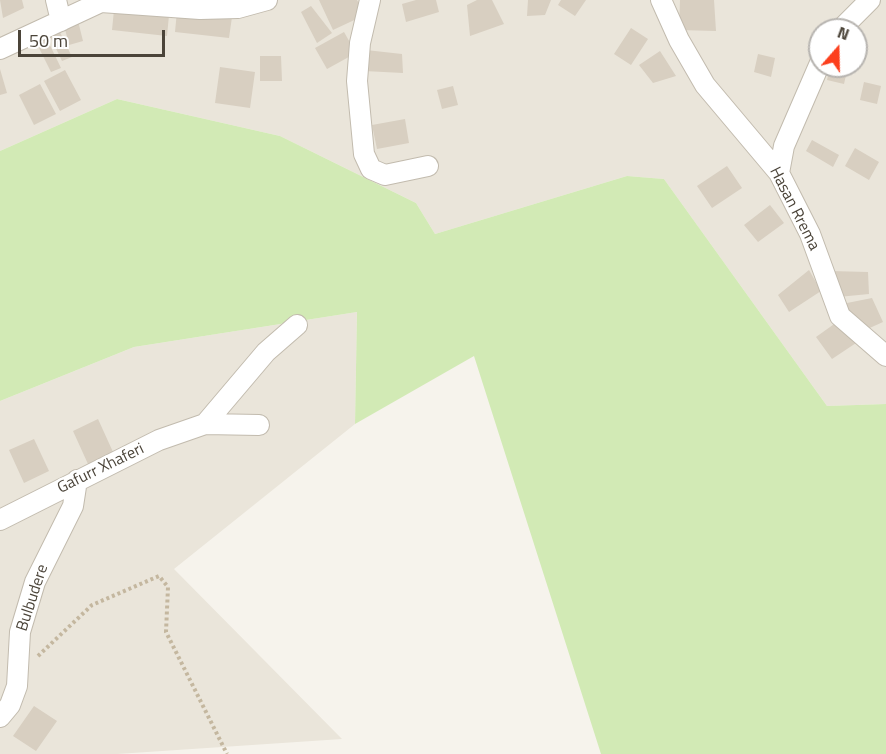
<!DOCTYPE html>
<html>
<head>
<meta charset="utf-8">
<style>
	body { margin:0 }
	#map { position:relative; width:886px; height:754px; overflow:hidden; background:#f6f3ec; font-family:"Titillium Web",sans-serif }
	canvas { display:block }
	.north { position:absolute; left:808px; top:18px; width:60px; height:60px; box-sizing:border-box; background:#fff; border:2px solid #b7b4b0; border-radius:50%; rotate:20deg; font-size:16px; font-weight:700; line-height:24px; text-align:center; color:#4b4439 }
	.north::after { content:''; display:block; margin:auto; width:21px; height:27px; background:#fc3f1d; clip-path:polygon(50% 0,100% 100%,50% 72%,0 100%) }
	.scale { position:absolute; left:18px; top:30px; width:147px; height:27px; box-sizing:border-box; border:3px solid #4b4439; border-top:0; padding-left:8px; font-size:18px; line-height:21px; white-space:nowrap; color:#4b4439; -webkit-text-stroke:4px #fff; paint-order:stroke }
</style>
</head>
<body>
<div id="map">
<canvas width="886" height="754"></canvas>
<div class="north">N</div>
<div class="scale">50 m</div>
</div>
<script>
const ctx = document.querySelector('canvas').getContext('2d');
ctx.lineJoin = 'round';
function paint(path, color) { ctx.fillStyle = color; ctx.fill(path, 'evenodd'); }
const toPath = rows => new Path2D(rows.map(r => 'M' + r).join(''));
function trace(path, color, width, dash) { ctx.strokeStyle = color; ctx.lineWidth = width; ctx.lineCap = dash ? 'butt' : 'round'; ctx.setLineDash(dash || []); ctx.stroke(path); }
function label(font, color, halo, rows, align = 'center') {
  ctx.font = font + ' "Titillium Web",sans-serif'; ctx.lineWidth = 5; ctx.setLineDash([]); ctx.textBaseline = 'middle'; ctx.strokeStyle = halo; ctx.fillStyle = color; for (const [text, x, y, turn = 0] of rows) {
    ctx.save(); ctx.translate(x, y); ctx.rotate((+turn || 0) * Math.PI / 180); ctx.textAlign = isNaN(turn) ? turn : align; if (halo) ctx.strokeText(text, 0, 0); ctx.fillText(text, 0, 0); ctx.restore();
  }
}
const residential = toPath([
	[0,0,886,0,886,404,827,406,664,179,627,176,435,234,416,203,280,136,117,99,0,151],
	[820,30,856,30,856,66,820,66],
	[357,312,355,424,174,569,342,739,117,754,0,754,0,401,134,347]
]);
const green = toPath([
	[117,99,280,136,416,203,435,234,627,176,664,179,827,406,886,404,886,754,601,754,474,356,355,424,357,312,134,347,0,401,0,151]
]);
const building = toPath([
	[0,0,22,0,24,8,3,18],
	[319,0,357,0,365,15,333,30],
	[416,0,436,0,439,12,406,22,402,4],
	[477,0,492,0,504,24,470,36,467,5],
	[528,0,551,0,545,15,527,16],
	[561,0,586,0,575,16,558,5],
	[680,0,714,0,716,31,679,30],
	[311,6,332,33,317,43,301,12],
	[114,10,169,15,167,36,112,30],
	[177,11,232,17,229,38,175,32],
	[78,21,83,41,69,45,64,25],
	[56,24,72,57,62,61,46,28],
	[631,28,648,39,631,65,614,54],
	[344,32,356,53,327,69,315,48],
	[45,35,61,68,51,72,35,40],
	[366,50,402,54,403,73,364,71],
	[660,51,676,76,653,83,639,65],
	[758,54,775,58,771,77,754,72],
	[260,56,281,56,282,81,260,81],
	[830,66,848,66,844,84,827,80],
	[220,67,255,72,250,108,215,103],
	[0,69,7,93,0,95],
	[65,70,81,100,60,111,44,81],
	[864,82,881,86,877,104,860,100],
	[40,84,56,114,34,125,19,95],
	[453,86,458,105,442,109,437,90],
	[405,119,409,143,377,149,372,125],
	[812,140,839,155,833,167,806,151],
	[855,148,879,162,869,180,845,166],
	[727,166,742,188,712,208,697,186],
	[770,205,784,223,758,242,744,225],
	[809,270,821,291,789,312,778,295],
	[830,271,868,272,869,294,838,297],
	[872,298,883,322,863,331,842,304],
	[837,322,859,341,832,359,816,337],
	[98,419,113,452,88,464,73,431],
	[34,439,49,471,24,483,9,450],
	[34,706,57,721,36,751,13,736]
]);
const path = toPath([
	[38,656,92,605,159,576,168,587,166,632,227,754]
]);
const minor = toPath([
	[56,0,61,21],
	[370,0,360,43,357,81,364,154,371,169,385,175,428,166],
	[661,0,679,40,705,85,779,173,810,234,840,316,886,356],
	[840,30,870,0],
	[0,49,101,2,200,9,238,8,267,0],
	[779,173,784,146,820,63],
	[205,424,259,425],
	[0,520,159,440,205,424,266,352,297,325],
	[0,717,10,705,17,686,20,632,35,582,73,506,77,480]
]);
const streetNames = [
	["Hasan Rrema",794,209,63],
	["Gafurr Xhaferi",101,469,-26],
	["Bulbudere",33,598,-72]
];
paint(residential, '#eae5da');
paint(green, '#d2eab5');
paint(building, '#d8cfc1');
trace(minor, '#c2bbae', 22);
trace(path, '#c4b79f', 4, [3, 3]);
trace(minor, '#fff', 20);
label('16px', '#4b4439', '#fff', streetNames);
</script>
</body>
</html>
